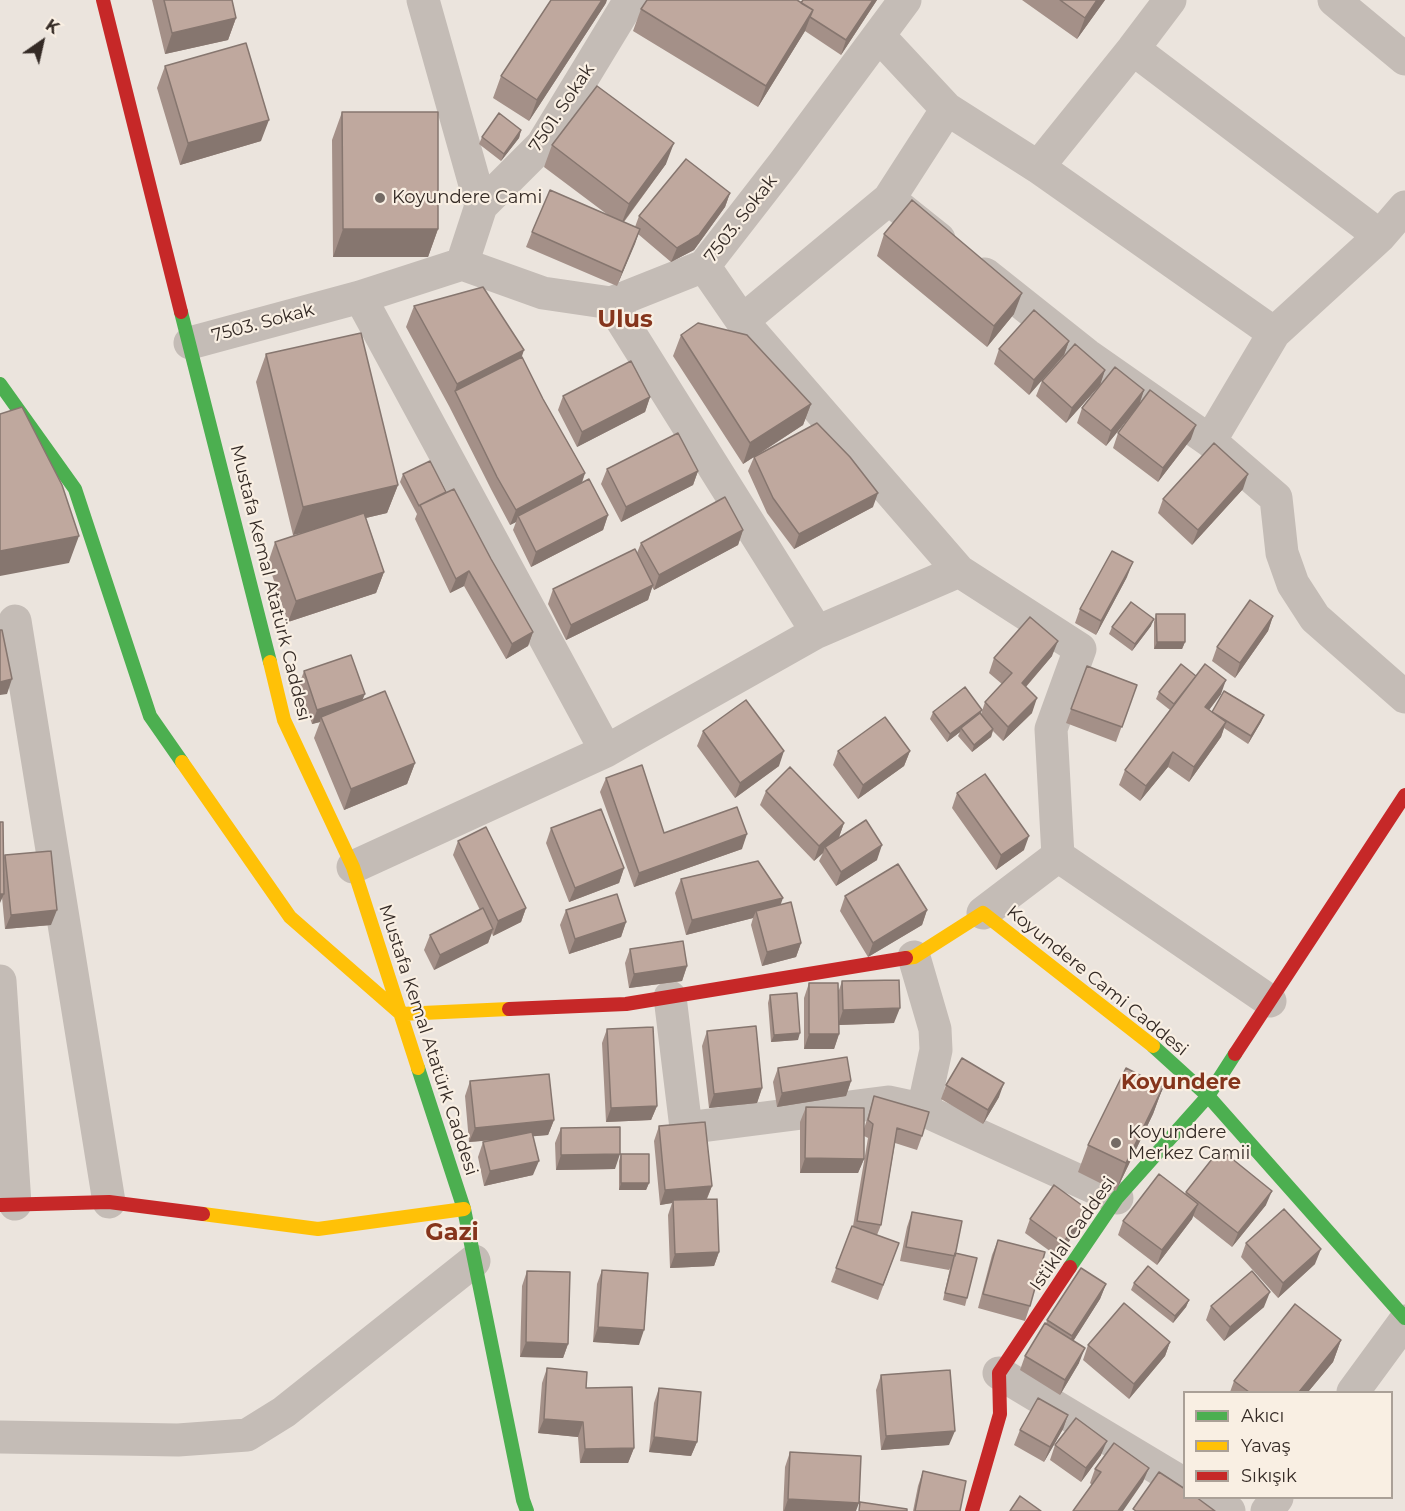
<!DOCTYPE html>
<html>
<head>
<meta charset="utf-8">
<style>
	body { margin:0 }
	#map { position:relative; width:1405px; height:1511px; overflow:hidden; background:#ebe4dd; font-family:Montserrat,sans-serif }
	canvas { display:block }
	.legend { position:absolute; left:1183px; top:1391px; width:210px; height:108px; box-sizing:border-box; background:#f9efe3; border:2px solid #aaa097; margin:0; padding:8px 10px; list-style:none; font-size:18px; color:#342a25 }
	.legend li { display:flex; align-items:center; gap:12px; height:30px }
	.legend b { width:30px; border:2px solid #aaa097 }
	.north { position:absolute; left:12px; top:12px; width:60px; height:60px; -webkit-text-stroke:4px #f9efe3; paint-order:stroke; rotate:34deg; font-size:16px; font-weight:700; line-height:24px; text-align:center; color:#342a25 }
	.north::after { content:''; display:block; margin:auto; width:21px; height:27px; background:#342a25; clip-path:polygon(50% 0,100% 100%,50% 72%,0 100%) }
</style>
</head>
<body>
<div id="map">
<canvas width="1405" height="1511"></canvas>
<ul class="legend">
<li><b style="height:8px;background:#4caf50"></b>Akıcı</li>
<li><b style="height:8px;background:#ffc107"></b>Yavaş</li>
<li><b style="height:8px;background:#c62828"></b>Sıkışık</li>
</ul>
<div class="north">K</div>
</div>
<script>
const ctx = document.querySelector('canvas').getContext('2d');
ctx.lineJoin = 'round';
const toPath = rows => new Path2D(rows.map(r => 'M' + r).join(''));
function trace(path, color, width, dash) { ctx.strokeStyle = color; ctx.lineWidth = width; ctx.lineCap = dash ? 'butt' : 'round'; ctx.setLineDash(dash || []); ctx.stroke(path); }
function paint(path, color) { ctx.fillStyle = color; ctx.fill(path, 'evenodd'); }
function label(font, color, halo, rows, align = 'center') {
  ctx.font = font + ' Montserrat,sans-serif'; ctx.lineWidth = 4.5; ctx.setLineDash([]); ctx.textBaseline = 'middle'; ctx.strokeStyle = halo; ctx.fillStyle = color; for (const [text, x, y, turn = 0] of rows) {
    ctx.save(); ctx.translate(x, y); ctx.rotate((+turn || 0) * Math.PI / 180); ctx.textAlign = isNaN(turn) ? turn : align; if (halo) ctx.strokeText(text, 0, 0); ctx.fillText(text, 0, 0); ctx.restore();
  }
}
const street = toPath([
	[423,0,481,206,462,264],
	[1334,0,1405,59],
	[879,36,947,109],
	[1133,49,1380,236],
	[1038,167,1274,333],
	[889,199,939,239],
	[481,206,542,145,630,0],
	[985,274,1087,355,1210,441,1276,498,1282,553,1293,584,1315,618,1405,697],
	[360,297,606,751],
	[611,303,817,632],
	[742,321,889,199,947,109,1038,167,1133,49,1170,0],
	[190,343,360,297,462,264,543,293,611,303,704,266,784,163,905,0],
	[1210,441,1274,333,1380,236,1405,207],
	[959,571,1080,649,1051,729,1058,856],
	[15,621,109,1202],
	[1058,856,1270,1001],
	[353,867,606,751,817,632,959,571,742,321,704,266],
	[983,913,1058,856],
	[914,957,935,1029,936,1050,923,1110,1117,1198],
	[0,981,15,1204],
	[670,997,686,1128,888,1102,916,1108],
	[999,1373,1184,1484],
	[1353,1392,1405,1321],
	[0,1437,178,1440,247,1435,284,1412,474,1261],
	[1206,1498,1229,1511],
	[1267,1511,1277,1498]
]);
const fast = toPath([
	[181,312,270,662],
	[0,384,75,489,150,716,182,762],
	[1153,1046,1208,1096,1405,1318],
	[418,1068,464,1209,523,1500,527,1511],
	[1070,1267,1117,1198,1208,1096,1235,1054]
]);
const slow = toPath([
	[270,662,284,720,353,867,418,1068],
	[182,762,290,917,401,1014,509,1009],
	[906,958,914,957,983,913,1153,1046],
	[203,1214,318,1229,464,1209]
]);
const jam = toPath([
	[103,0,181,312],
	[509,1009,626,1004,906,958],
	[1235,1054,1405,795],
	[0,1205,109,1202,203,1214],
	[972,1511,1000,1414,999,1373,1070,1267]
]);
const wall = toPath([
	[152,0,232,0,236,18,228,40,165,54],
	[803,0,877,0,841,55,805,31,758,107,633,31,641,9,801,3],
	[1022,0,1105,0,1077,39],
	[606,3,529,121,493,98,501,76],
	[165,66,261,141,180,165,157,88],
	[342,112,438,229,428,257,333,257,332,140],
	[521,130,519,138,501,161,479,144,482,137],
	[552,145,666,164,624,222,635,227,639,216,730,193,725,207,694,250,671,262,638,234,617,286,526,247,532,232,608,215,544,167],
	[884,234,1014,314,987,347,877,256],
	[414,306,522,357,543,399,585,473,582,483,608,515,603,530,531,567,513,530,516,522,510,525,492,491,449,406,406,327],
	[681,335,811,404,803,425,756,456,873,507,794,549,767,513,748,471,754,457,743,464,673,356],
	[1069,341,1064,355,1029,395,994,364,999,349],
	[266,354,398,485,387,513,366,518,384,572,376,593,288,622,268,563,275,542,308,531,293,535,256,382],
	[1105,370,1100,385,1066,423,1036,396,1042,381],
	[1144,390,1139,405,1106,446,1077,423,1082,408],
	[563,396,650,397,645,412,577,447,558,410],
	[1118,433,1191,439,1158,482,1113,448],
	[607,469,698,471,693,485,621,522,601,484],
	[403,474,446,492,491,559,533,632,528,646,506,659,464,586,450,593,415,519,417,514,400,482],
	[1243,489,1192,545,1158,513,1163,499],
	[743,530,738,545,654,590,652,587,648,600,566,640,548,604,553,589,637,553,641,543],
	[1127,577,1096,635,1075,623,1080,609],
	[1156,614,1185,642,1182,649,1154,649,1154,622],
	[1273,616,1268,631,1235,678,1212,661,1217,647],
	[1151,626,1132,651,1109,634,1112,627],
	[1052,656,1026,687,1032,713,1003,741,993,731,991,737,972,752,958,736,960,732,947,742,930,719,933,712,981,714,985,702,1002,684,989,673,994,658],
	[1087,666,1137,685,1116,742,1066,723],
	[304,671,362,700,415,763,407,784,344,810,314,738,320,722,312,724,299,685],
	[1159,692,1221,694,1209,710,1212,712,1264,715,1261,722,1248,744,1224,728,1221,737,1189,782,1168,767,1140,801,1119,785,1125,770,1170,710,1156,699],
	[703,731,779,766,735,798,697,746],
	[838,751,910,751,904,766,858,799,833,765],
	[606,778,664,833,742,849,634,887,600,792],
	[766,791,844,823,839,837,877,860,836,886,819,861,823,853,814,861,760,805],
	[957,793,1024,850,996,870,952,808],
	[551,828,624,868,619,883,569,902,546,843],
	[458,841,526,908,521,922,493,936,492,933,488,943,434,970,424,950,430,935,480,910,453,855],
	[5,855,51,925,5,929,2,897,3,860],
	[681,879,781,904,801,943,796,957,762,966,751,925,753,918,686,935,675,893],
	[845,896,927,910,922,925,868,957,840,911],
	[566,910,626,922,621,937,569,954,560,925],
	[630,949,687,966,682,981,629,988,625,963],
	[842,981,894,1023,839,1025,839,1034,834,1049,804,1049,804,998,809,983,839,990],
	[770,995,798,1040,771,1042,768,1003],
	[607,1029,657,1106,651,1120,606,1122,602,1043],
	[707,1031,762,1088,757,1103,709,1108,702,1046],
	[778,1068,851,1081,846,1096,777,1107,773,1082],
	[470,1081,554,1120,548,1135,533,1136,533,1175,484,1186,478,1157,483,1142,495,1140,469,1142,465,1096],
	[946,1085,999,1097,983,1124,941,1099],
	[1163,1087,1153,1114,1116,1191,1078,1172,1088,1145],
	[874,1096,922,1136,917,1150,895,1143,881,1225,877,1235,899,1243,878,1300,831,1282,852,1226,853,1226,868,1138,864,1136,864,1159,858,1173,800,1173,800,1122,806,1107,864,1129],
	[659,1126,712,1186,707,1199,719,1252,714,1266,670,1268,668,1215,672,1203,660,1205,654,1141],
	[561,1128,615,1169,556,1170,555,1143],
	[621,1154,649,1183,646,1190,619,1190,619,1161],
	[1186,1192,1266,1205,1232,1247,1193,1216,1192,1219,1157,1265,1118,1235,1123,1221,1185,1194],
	[912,1212,955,1253,967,1298,965,1306,943,1300,950,1268,949,1270,900,1261,907,1227],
	[1030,1219,1082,1223,1058,1257,1025,1233],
	[998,1240,1030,1306,1025,1321,978,1308,992,1255],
	[1246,1243,1315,1264,1278,1298,1241,1257],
	[602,1270,639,1345,593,1342,597,1284],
	[527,1271,568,1344,563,1358,520,1357,522,1286],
	[1134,1283,1189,1300,1186,1307,1173,1323,1131,1290],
	[1106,1284,1100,1299,1073,1341,1079,1363,1060,1395,1020,1370,1025,1356,1046,1324,1047,1320],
	[1211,1306,1264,1307,1224,1341,1206,1320],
	[1341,1340,1333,1362,1308,1392,1230,1392,1234,1381],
	[1170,1342,1165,1356,1129,1399,1083,1360,1088,1345],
	[547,1368,586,1388,634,1448,628,1463,580,1463,578,1437,538,1433,542,1383],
	[881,1375,949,1445,881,1450,876,1390],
	[659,1388,697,1442,691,1456,649,1452,654,1403],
	[1068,1415,1063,1429,1044,1462,1014,1445,1020,1430],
	[1055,1445,1101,1455,1081,1482,1050,1460],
	[790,1452,856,1511,783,1511,785,1467],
	[1095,1469,1143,1482,1092,1485,1090,1483],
	[923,1471,960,1511,913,1511,918,1486]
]);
const shadedWall = toPath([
	[602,0,607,0,606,3,529,121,537,100],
	[873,0,877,0,841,55,846,40],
	[1097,0,1105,0,1077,39,1085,18],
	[813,10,805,31,758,107,766,86],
	[236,18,228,40,165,54,172,33],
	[269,120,261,141,180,165,188,143],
	[521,130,519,138,501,161,504,154],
	[674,143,666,164,621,225,629,204],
	[730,193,725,207,694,250,671,262,677,248],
	[343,229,438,229,428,257,333,257],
	[640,229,635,244,617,286,622,272],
	[1022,293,1014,314,987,347,994,326],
	[1069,341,1064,355,1029,395,1034,380],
	[524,350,517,371,455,391,457,384],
	[1105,370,1100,385,1066,423,1072,408],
	[1144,390,1139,405,1106,446,1111,431],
	[650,397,645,412,577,447,582,432],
	[811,404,803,425,743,464,750,443],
	[1196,425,1191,439,1158,482,1163,468],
	[698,471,693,485,621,522,626,507],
	[585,473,580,487,518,516,516,522,510,525,516,510],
	[1248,474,1243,489,1192,545,1198,530],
	[398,485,387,513,293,535,303,507],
	[878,493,873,507,794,549,799,534],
	[608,515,603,530,531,567,536,552],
	[743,530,738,545,654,590,659,575],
	[79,536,69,563,0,576,0,551],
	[1133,562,1127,577,1096,635,1101,621],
	[469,571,464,586,450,593,456,579],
	[384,572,376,593,288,622,296,601],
	[653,585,648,600,566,640,571,625],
	[1273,616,1268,631,1235,678,1240,663],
	[1154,619,1151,626,1132,651,1135,644],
	[533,632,528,646,506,659,512,644],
	[1058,641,1052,656,1016,698,1022,683],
	[1157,642,1185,642,1182,649,1154,649],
	[12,679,7,694,0,695,0,682],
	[1226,680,1221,694,1200,722,1205,707],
	[365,694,359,708,321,717,320,722,312,724,317,710],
	[1037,698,1032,713,1003,741,1008,727],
	[982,710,979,717,961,728,960,732,947,742,950,734],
	[1264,715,1261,722,1248,744,1251,736],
	[1226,722,1221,737,1189,782,1194,767],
	[993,729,991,737,972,752,974,745],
	[784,751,779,766,735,798,740,783],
	[910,751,904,766,858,799,863,785],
	[1173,752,1168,767,1140,801,1146,786],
	[415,763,407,784,344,810,351,789],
	[844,823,839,837,825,847,823,853,814,861,819,846],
	[747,834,742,849,634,887,639,873],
	[1029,836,1024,850,996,870,1001,855],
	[882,845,877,860,836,886,841,872],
	[624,868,619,883,569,902,575,888],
	[0,894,4,894,0,903],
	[783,898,778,912,756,911,753,918,686,935,692,920],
	[526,908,521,922,493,936,498,921],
	[57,910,51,925,5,929,11,915],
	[927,910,922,925,868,957,873,943],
	[626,922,621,937,569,954,575,939],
	[493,929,488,943,434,970,440,955],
	[801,943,796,957,762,966,767,952],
	[687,966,682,981,629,988,634,974],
	[900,1008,894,1023,838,1025,843,1010],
	[800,1033,798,1040,771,1042,774,1035],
	[809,1034,839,1034,834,1049,804,1049],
	[851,1081,846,1096,777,1107,782,1093],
	[1004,1083,999,1097,983,1124,988,1110],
	[1163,1087,1153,1114,1116,1191,1126,1163],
	[762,1088,757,1103,709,1108,714,1094],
	[657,1106,651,1120,606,1122,611,1108],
	[554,1120,548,1135,469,1142,475,1128],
	[620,1154,615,1169,556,1170,561,1155],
	[805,1158,864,1159,858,1173,800,1173],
	[539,1161,533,1175,484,1186,490,1171],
	[621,1183,649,1183,646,1190,619,1190],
	[712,1186,706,1200,673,1200,672,1203,660,1205,665,1190],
	[1272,1191,1266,1205,1232,1247,1238,1233],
	[1198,1204,1192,1219,1157,1265,1162,1250],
	[1087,1209,1082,1223,1058,1257,1063,1243],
	[1321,1249,1315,1264,1278,1298,1283,1283],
	[719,1252,714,1266,670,1268,675,1254],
	[1106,1284,1100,1299,1067,1351,1072,1336],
	[1270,1292,1264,1307,1224,1341,1230,1327],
	[1189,1300,1186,1307,1173,1323,1175,1316],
	[598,1327,644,1330,639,1345,593,1342],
	[1341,1340,1333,1362,1308,1392,1299,1392],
	[526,1342,568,1344,563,1358,520,1357],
	[1170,1342,1165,1356,1129,1399,1134,1384],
	[1085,1348,1079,1363,1060,1395,1065,1380],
	[1068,1415,1063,1429,1044,1462,1050,1447],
	[544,1419,583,1422,578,1437,538,1433],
	[955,1431,949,1445,881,1450,886,1436],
	[654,1437,697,1442,691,1456,649,1452],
	[1107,1441,1101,1455,1081,1482,1086,1468],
	[634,1448,628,1463,580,1463,585,1449],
	[1149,1468,1143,1482,1123,1511,1118,1511],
	[788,1499,859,1503,856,1511,784,1511]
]);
const building = toPath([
	[164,0,232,0,236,18,172,33,164,0],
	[551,0,602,0,537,100,501,76,551,0],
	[647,0,797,0,813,10,766,86,641,9,647,0],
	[803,0,873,0,846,40,810,17,813,10,801,3,803,0],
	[1060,0,1097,0,1085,18,1060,0],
	[246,43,269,120,188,143,165,66,246,43],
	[597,86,674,143,629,204,552,145,597,86],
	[342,112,438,112,438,229,343,229,342,112],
	[499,113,521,130,504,154,482,137,499,113],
	[686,159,730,193,699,235,677,248,639,216,686,159],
	[550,190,640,229,622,272,532,232,550,190],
	[912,200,1022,293,994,326,884,234,912,200],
	[483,287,524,350,457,384,414,306,483,287],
	[1034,310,1069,341,1034,380,999,349,1034,310],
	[698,323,747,335,811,404,750,443,681,335,698,323],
	[361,333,398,485,303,507,266,354,361,333],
	[1075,344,1105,370,1072,408,1042,381,1075,344],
	[522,357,543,399,585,473,516,510,497,477,455,391,522,357],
	[631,361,650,397,582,432,563,396,631,361],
	[1115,367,1144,390,1111,431,1082,408,1115,367],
	[1150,390,1196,425,1163,468,1118,433,1150,390],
	[22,407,62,485,79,536,0,551,0,414,22,407],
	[817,423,850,457,878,493,799,534,773,498,754,457,817,423],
	[678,433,698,471,626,507,607,469,678,433],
	[1214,443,1248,474,1198,530,1163,499,1214,443],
	[430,461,446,492,420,505,419,506,403,474,430,461],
	[589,479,608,515,536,552,518,516,589,479],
	[454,489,491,559,533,632,512,644,469,571,456,579,420,505,454,489],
	[725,497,743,530,659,575,641,543,725,497],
	[364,513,384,572,296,601,275,542,364,513],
	[635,549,653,585,571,625,553,589,635,549],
	[1112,551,1133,562,1101,621,1080,609,1112,551],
	[1250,600,1273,616,1240,663,1217,647,1250,600],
	[1131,602,1154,619,1135,644,1112,627,1131,602],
	[1156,614,1185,614,1185,642,1157,642,1156,614],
	[1030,617,1058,641,1022,683,1037,698,1008,727,985,702,1012,673,994,658,1030,617],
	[0,630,2,630,12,679,0,682,0,630],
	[351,655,365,694,317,710,304,671,351,655],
	[1181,664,1196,676,1174,704,1159,692,1181,664],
	[1205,664,1226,680,1205,707,1226,722,1194,767,1173,752,1146,786,1125,770,1205,664],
	[1087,666,1137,685,1122,727,1071,709,1087,666],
	[965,687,982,710,950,734,933,712,965,687],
	[385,691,415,763,351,789,321,717,385,691],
	[1224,691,1264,715,1251,736,1212,712,1224,691],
	[746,700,784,751,740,783,703,731,746,700],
	[980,713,993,729,974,745,961,728,980,713],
	[885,717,910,751,863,785,838,751,885,717],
	[642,765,664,833,737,807,747,834,639,873,606,778,642,765],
	[790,767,844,823,819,846,766,791,790,767],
	[985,774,1029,836,1001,855,957,793,985,774],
	[601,809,624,868,575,888,551,828,601,809],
	[866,820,882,845,841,872,825,847,866,820],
	[0,822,3,822,4,894,0,894,0,822],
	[486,827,526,908,498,921,458,841,486,827],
	[51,851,57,910,11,915,5,855,51,851],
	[758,861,783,898,692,920,681,879,758,861],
	[898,864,927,910,873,943,845,896,898,864],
	[617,894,626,922,575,939,566,910,617,894],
	[791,902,801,943,767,952,756,911,791,902],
	[483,908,493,929,440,955,430,935,483,908],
	[683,941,687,966,634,974,630,949,683,941],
	[899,980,900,1008,843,1010,842,981,899,980],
	[809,983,838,983,839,1034,809,1034,809,983],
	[797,993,800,1033,774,1035,770,995,797,993],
	[756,1026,762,1088,714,1094,707,1031,756,1026],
	[653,1027,657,1106,611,1108,607,1029,653,1027],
	[847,1057,851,1081,782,1093,778,1068,847,1057],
	[962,1058,1004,1083,988,1110,946,1085,962,1058],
	[1126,1068,1163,1087,1126,1163,1088,1145,1126,1068],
	[549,1074,554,1120,475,1128,470,1081,549,1074],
	[874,1096,929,1112,922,1136,897,1128,881,1225,857,1221,873,1124,868,1120,874,1096],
	[806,1107,864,1108,864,1159,805,1158,806,1107],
	[705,1122,712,1186,665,1190,659,1126,705,1122],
	[620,1127,620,1154,561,1155,561,1128,620,1127],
	[532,1132,539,1161,490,1171,483,1142,532,1132],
	[1220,1149,1272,1191,1238,1233,1186,1192,1220,1149],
	[621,1154,649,1154,649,1183,621,1183,621,1154],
	[1159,1174,1198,1204,1162,1250,1123,1221,1159,1174],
	[1054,1185,1087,1209,1063,1243,1030,1219,1054,1185],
	[717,1199,719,1252,675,1254,673,1200,717,1199],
	[1284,1209,1321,1249,1283,1283,1246,1243,1284,1209],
	[912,1212,962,1221,955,1256,906,1247,912,1212],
	[852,1226,899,1243,883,1285,836,1268,852,1226],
	[998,1240,1045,1252,1030,1306,983,1294,998,1240],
	[955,1253,977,1258,967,1298,945,1293,955,1253],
	[1148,1266,1189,1300,1175,1316,1134,1283,1148,1266],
	[1081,1268,1106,1284,1072,1336,1047,1320,1081,1268],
	[602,1270,648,1273,644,1330,598,1327,602,1270],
	[527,1271,570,1272,568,1344,526,1342,527,1271],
	[1252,1271,1270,1292,1230,1327,1211,1306,1252,1271],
	[1124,1303,1170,1342,1134,1384,1088,1345,1124,1303],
	[1295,1304,1341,1340,1299,1392,1249,1392,1234,1381,1295,1304],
	[1045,1323,1085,1348,1065,1380,1025,1356,1045,1323],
	[547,1368,587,1372,586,1388,632,1387,634,1448,585,1449,583,1422,544,1419,547,1368],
	[950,1370,955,1431,886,1436,881,1375,950,1370],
	[659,1388,701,1392,697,1442,654,1437,659,1388],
	[1038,1398,1068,1415,1050,1447,1020,1430,1038,1398],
	[1076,1418,1107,1441,1086,1468,1055,1445,1076,1418],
	[1114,1443,1149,1468,1118,1511,1073,1511,1101,1472,1095,1469,1114,1443],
	[790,1452,861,1456,859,1503,788,1499,790,1452],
	[923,1471,966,1481,960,1511,915,1511,923,1471],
	[1159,1472,1185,1489,1185,1497,1196,1497,1215,1511,1136,1511,1133,1509,1159,1472],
	[1020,1496,1041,1511,1010,1511,1020,1496],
	[860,1502,907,1509,907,1511,859,1511,860,1502]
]);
const markers = [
	[380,198,6,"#746b65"],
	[1116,1143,6,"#746b65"]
];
const streetNames = [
	["7501. Sokak",562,108,-56],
	["7503. Sokak",741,219,-52],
	["7503. Sokak",263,323,-15],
	["Mustafa Kemal Atatürk Caddesi",270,583,76],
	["Koyundere Cami Caddesi",1097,981,39],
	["Mustafa Kemal Atatürk Caddesi",428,1040,72],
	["Istiklal Caddesi",1073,1234,-55]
];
const poiNames = [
	["Koyundere Cami",392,198],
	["Koyundere",1128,1133],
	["Merkez Camii",1128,1154]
];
const quarterNames = [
	["Koyundere",1181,1083]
];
const districtNames = [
	["Ulus",625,320],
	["Gazi",452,1233]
];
trace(street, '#c4bcb6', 33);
trace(fast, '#4caf50', 14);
trace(slow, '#ffc107', 14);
trace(jam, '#c62828', 14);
paint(wall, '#a49088');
paint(shadedWall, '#86766f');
paint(building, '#bfa89e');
trace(building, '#86766f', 1.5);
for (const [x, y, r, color] of markers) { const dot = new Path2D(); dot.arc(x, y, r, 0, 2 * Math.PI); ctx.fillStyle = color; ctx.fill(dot); trace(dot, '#f9efe3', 2); }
label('18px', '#342a25', '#f9efe3', streetNames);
label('18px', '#342a25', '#f9efe3', poiNames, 'left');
label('bold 21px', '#85351c', '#f9efe3', quarterNames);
label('bold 24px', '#85351c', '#f9efe3', districtNames);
</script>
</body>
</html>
